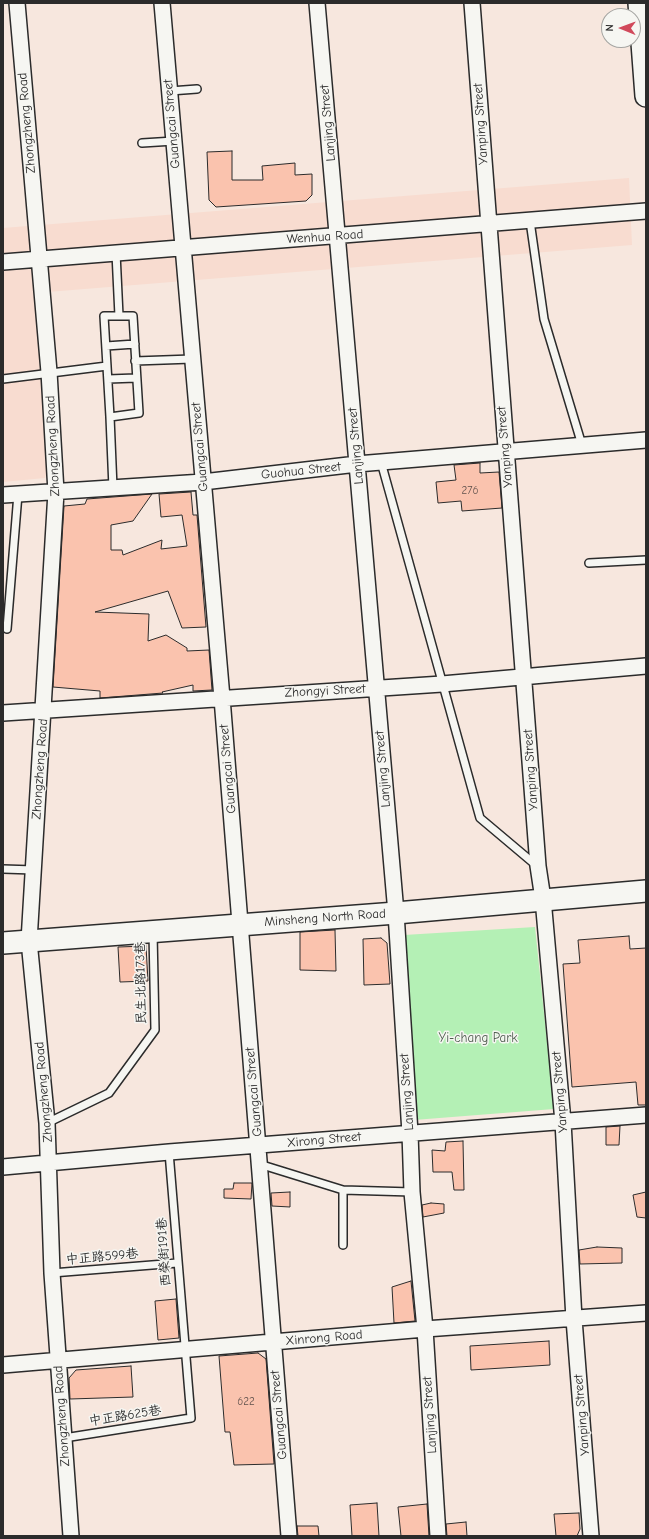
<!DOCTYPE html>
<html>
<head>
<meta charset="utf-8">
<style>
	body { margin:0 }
	#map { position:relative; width:649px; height:1539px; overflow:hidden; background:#f7e7de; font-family:"Comic Neue",sans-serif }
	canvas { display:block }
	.frame { position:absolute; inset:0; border:4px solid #2b2b2b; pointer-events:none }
	.north { position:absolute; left:601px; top:8px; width:40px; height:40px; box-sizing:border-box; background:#f6f6f2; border:1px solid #a5a5a2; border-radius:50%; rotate:271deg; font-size:11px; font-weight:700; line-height:16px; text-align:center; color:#2b2b2b }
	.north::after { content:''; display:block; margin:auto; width:14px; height:18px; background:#d1495b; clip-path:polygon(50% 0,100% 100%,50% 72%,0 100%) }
</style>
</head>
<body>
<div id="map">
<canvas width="649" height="1539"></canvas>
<div class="frame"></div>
<div class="north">N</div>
</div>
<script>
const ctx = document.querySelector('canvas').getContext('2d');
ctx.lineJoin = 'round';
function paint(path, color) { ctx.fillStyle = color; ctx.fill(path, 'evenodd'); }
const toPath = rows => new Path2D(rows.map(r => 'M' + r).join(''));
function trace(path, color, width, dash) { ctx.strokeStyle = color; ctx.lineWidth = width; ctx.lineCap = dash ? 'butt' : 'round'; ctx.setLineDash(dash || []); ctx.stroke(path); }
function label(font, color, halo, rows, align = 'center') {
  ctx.font = font + ' "Comic Neue","LXGW WenKai TC",sans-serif'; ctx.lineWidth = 3; ctx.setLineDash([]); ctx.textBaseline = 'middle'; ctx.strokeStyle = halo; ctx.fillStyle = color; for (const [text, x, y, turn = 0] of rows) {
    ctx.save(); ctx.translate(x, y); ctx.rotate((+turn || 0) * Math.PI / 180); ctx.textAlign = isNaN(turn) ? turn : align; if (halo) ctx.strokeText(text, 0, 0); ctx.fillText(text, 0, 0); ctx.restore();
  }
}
const built = toPath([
	[629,178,632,245,35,293,48,467,45,478,3,482,3,228]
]);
const green = toPath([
	[535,927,554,1109,414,1120,404,935]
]);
const building = toPath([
	[232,151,232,180,263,180,262,166,295,163,295,175,312,174,312,195,306,201,216,207,209,200,207,152,232,151],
	[480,463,480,473,499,472,502,508,462,511,461,501,438,503,436,482,456,480,454,465,480,463],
	[191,492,193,515,197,515,206,627,182,628,168,591,95,612,149,614,148,641,166,635,187,648,187,651,209,650,212,690,193,691,193,685,162,692,163,693,100,698,100,691,53,687,64,506,85,504,87,499,152,494,133,521,111,525,111,550,122,550,123,555,162,540,161,549,187,546,182,515,161,517,159,494,191,492],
	[335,930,336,971,300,970,300,932,335,930],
	[629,936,630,949,646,948,646,1105,638,1105,636,1082,572,1087,563,964,580,963,578,940,629,936],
	[381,938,387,943,390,984,364,985,363,939,381,938],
	[146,946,148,981,120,982,118,947,146,946],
	[620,1126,619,1145,606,1145,606,1127,620,1126],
	[463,1141,464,1190,454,1190,452,1172,433,1172,432,1150,445,1151,446,1142,463,1141],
	[234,1183,252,1183,251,1199,224,1198,224,1189,233,1189,234,1183],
	[290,1192,290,1207,272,1206,271,1193,290,1192],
	[646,1192,646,1218,637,1217,633,1195,646,1192],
	[431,1203,444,1204,444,1213,423,1217,422,1205,431,1203],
	[597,1247,622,1248,622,1263,580,1264,579,1250,597,1247],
	[411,1281,415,1321,394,1323,392,1287,411,1281],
	[176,1299,179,1338,158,1340,155,1301,176,1299],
	[549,1341,550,1365,471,1370,470,1346,549,1341],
	[258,1353,266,1359,274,1464,234,1465,230,1432,225,1432,219,1356,258,1353],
	[131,1366,133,1397,70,1399,69,1378,76,1370,131,1366],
	[377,1503,379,1536,352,1536,350,1505,377,1503],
	[427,1504,429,1536,401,1536,398,1507,427,1504],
	[579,1513,580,1529,577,1536,556,1536,554,1514,579,1513],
	[466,1522,467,1536,447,1536,446,1524,466,1522],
	[297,1526,318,1526,319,1536,298,1536,297,1526]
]);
const lane = toPath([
	[170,91,197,89],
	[142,143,174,141],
	[530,221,544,319,582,445],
	[116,253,119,316,104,316,110,417,139,413,133,316,119,316],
	[106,346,135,344],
	[135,361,192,359],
	[3,379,107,366],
	[108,379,136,378],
	[110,417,113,488],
	[381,462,480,818,537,866],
	[589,563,646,560],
	[7,629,18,494],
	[3,869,34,870],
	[47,1123,109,1093,155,1030,153,933],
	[259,1164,343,1190,412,1192],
	[343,1245,343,1190],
	[52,1273,177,1263],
	[64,1438,191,1418,169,1152]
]);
const street = toPath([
	[17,3,49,372,56,492,29,941,47,1123,52,1273,71,1536],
	[162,3,222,698,289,1536],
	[317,3,396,913,410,1133,412,1192,425,1329,438,1536],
	[472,3,538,866,543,899,563,1122,574,1319,591,1536],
	[3,262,646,211],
	[3,495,203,482,357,464,646,440],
	[3,713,442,684,646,666],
	[3,1167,169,1152,646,1115],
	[3,1365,425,1329,646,1313]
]);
const secondary = toPath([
	[639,3,646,96],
	[3,943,396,913,646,891]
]);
const numberNames = [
	["276",470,491],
	["622",246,1402]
];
const streetNames = [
	["Zhongzheng Road",27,123,-95],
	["Lanjing Street",328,123,-95],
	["Guangcai Street",172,124,-95],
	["Yanping Street",481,124,-94],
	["Wenhua Road",325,237,-4],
	["Zhongzheng Road",53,446,-93],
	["Lanjing Street",356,446,-95],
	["Guangcai Street",200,447,-95],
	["Yanping Street",505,447,-95],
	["Guohua Street",301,471,-6],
	["Zhongyi Street",325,691,-3],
	["Zhongzheng Road",40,769,-86],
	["Guangcai Street",228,769,-95],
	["Lanjing Street",383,769,-95],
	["Yanping Street",531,770,-94],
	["Minsheng North Road",325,918,-4],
	["民生北路173巷",141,983,-91],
	["Zhongzheng Road",44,1092,-95],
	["Guangcai Street",254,1092,-95],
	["Lanjing Street",407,1092,-94],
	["Yanping Street",560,1092,-95],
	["Xirong Street",324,1140,-5],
	["西榮街191巷",164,1252,-94],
	["中正路599巷",102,1257,-5],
	["Xinrong Road",324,1338,-5],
	["Guangcai Street",279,1415,-95],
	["Lanjing Street",430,1415,-94],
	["Yanping Street",582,1415,-95],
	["Zhongzheng Road",62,1416,-94],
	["中正路625巷",125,1416,-9]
];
const parkNames = [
	["Yi-chang Park",478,1038]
];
paint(built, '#f8dcd0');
paint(green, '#b4f0b5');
paint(building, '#fac3ae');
trace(building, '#2b2b2b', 1);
trace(lane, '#2b2b2b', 10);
trace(street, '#2b2b2b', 18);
trace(secondary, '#2b2b2b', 24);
trace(lane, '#f6f6f2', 7);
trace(street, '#f6f6f2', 15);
trace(secondary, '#f6f6f2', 21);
label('11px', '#5f514c', null, numberNames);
label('13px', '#2b2b2b', '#f6f6f2', streetNames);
label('13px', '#4d5c4e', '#f6f6f2', parkNames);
</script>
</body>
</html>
